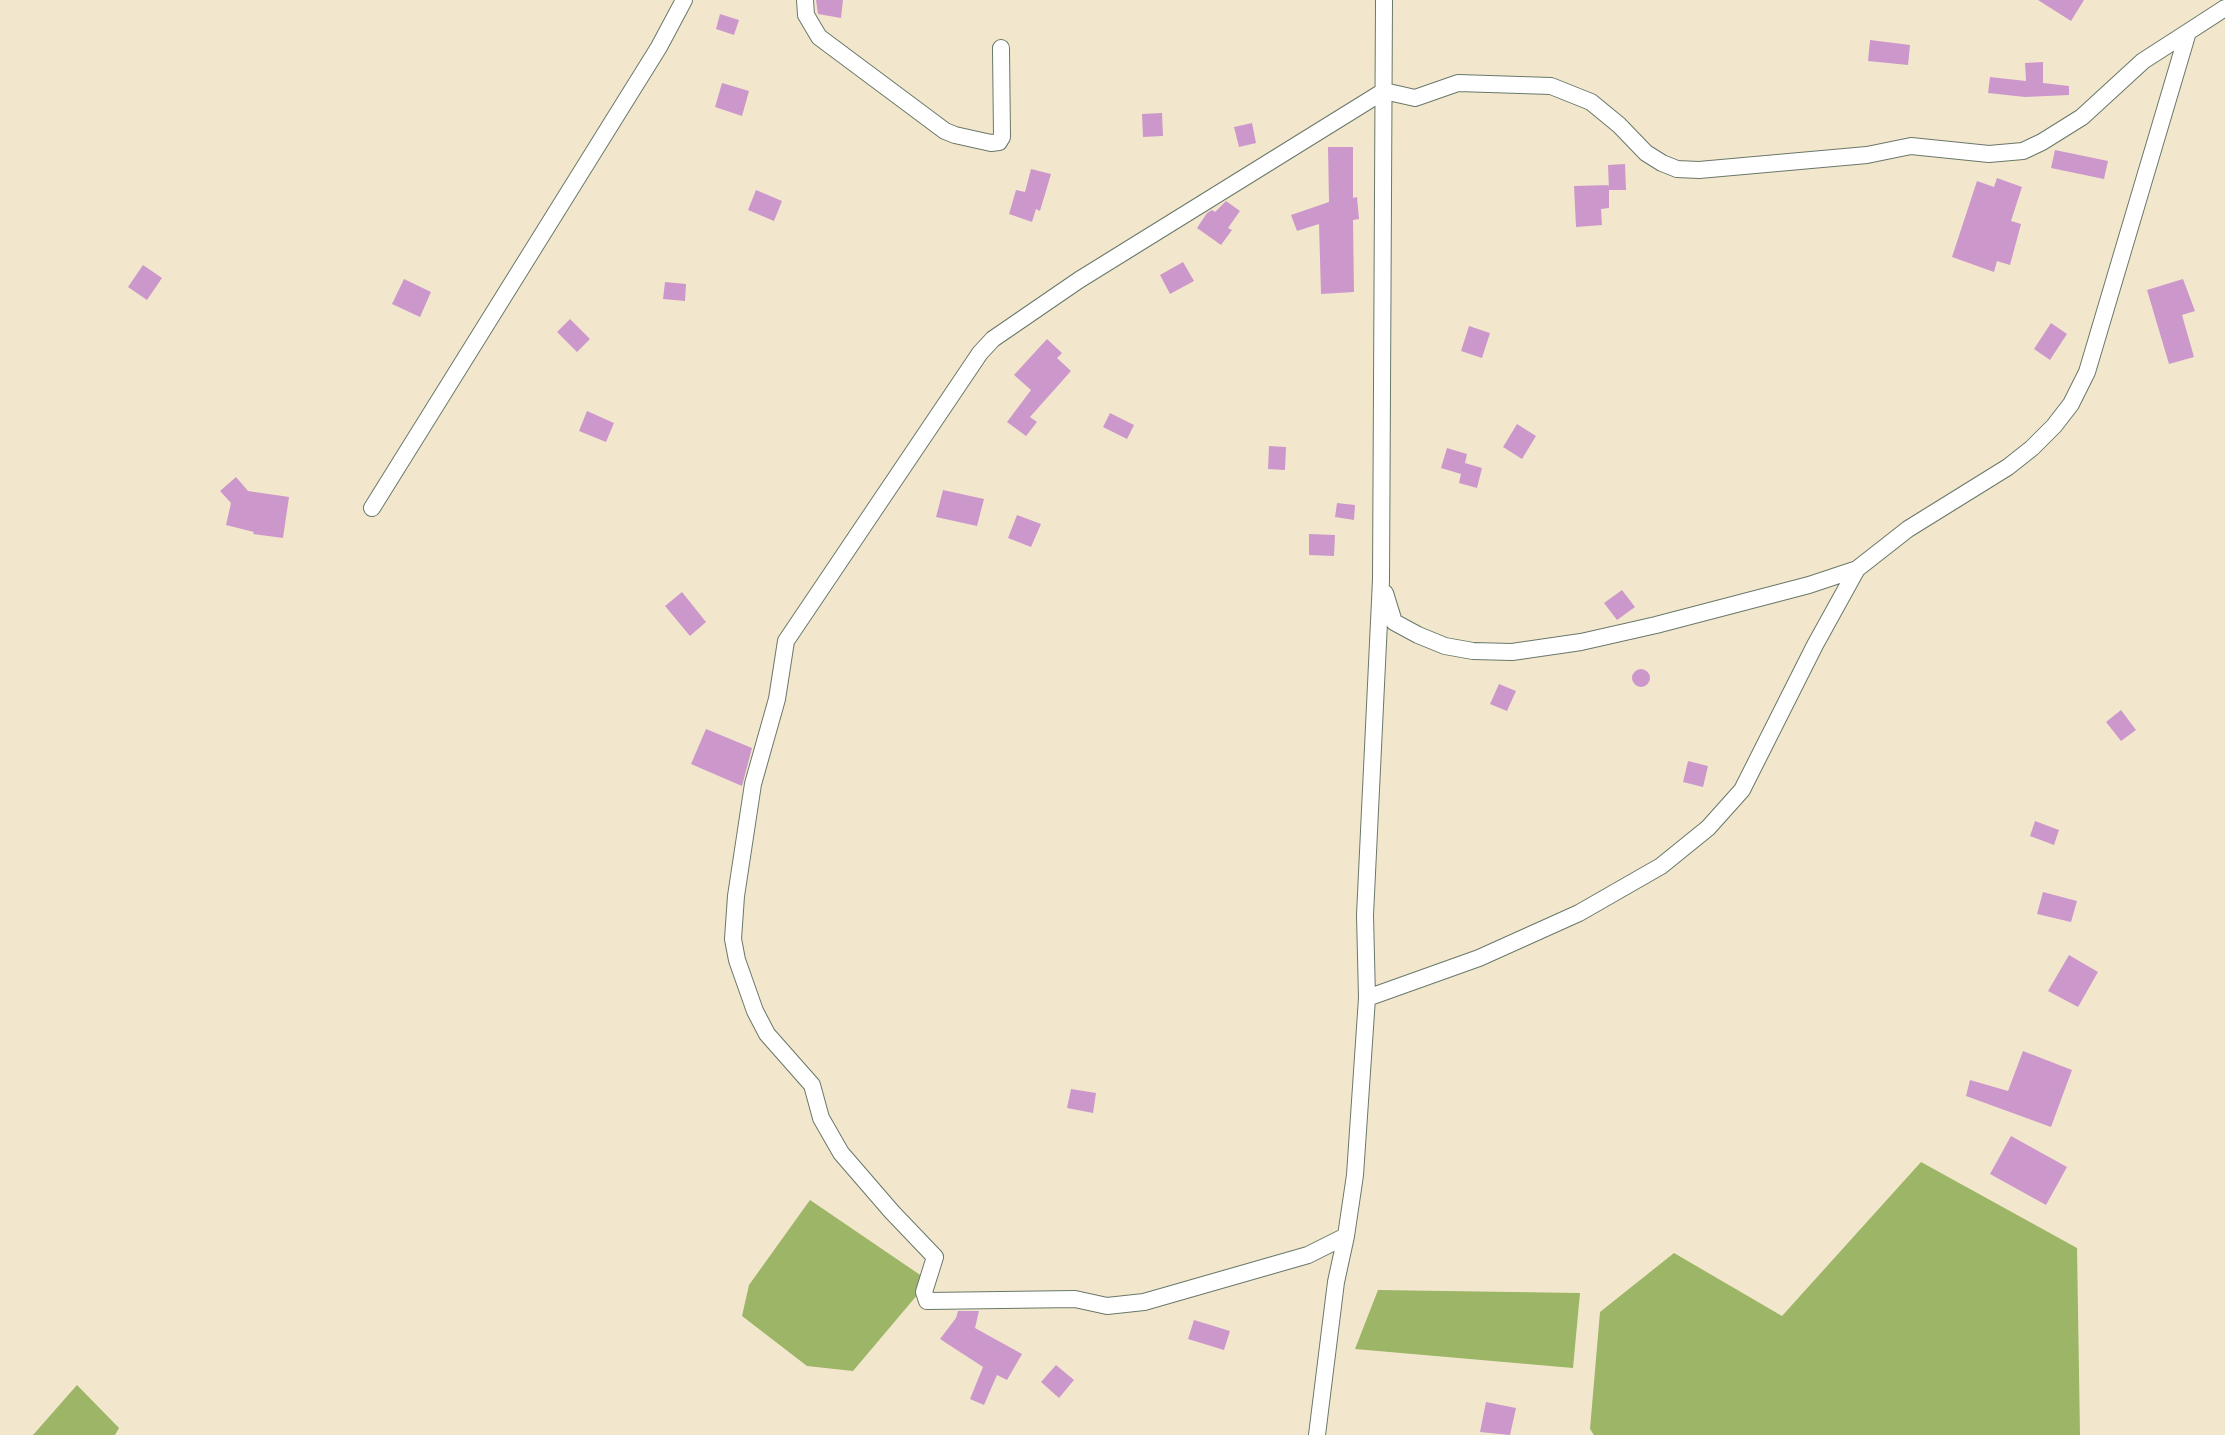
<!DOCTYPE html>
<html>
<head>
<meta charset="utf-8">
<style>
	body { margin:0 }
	canvas { display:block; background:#f2e7cc }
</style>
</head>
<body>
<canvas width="2225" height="1435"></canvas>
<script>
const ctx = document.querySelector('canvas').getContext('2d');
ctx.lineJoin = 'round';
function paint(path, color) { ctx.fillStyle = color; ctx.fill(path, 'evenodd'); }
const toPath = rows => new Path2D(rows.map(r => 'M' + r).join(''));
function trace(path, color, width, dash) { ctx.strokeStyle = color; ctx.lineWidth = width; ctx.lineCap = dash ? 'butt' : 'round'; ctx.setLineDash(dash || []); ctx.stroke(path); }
const forest = toPath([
	[1921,1162,2077,1248,2080,1435,1594,1435,1590,1429,1600,1312,1674,1253,1782,1316],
	[810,1200,929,1281,853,1371,807,1366,742,1316,749,1285],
	[1378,1290,1580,1293,1573,1368,1355,1349],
	[77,1385,119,1428,115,1435,33,1435]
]);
const building = toPath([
	[816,0,843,0,841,18,818,14],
	[2038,0,2084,0,2071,21],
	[720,14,739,20,734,35,716,29],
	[1870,40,1910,45,1908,65,1868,61],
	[2043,62,2043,83,2069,86,2069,95,2025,97,1988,93,1990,77,2026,81,2025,63],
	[722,83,749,91,742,116,715,107],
	[1162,113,1163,136,1143,137,1142,114],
	[1252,123,1256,143,1239,147,1234,127],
	[1328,147,1353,147,1353,198,1357,197,1359,219,1353,220,1354,292,1321,294,1319,224,1297,231,1291,215,1329,202],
	[2055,150,2108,161,2104,179,2051,168],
	[1625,164,1626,190,1609,190,1608,165],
	[1031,169,1051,174,1040,211,1036,209,1032,222,1009,214,1016,190,1025,192],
	[1997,178,2022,187,2011,221,2021,224,2010,265,1997,261,1994,272,1952,257,1977,181,1994,187],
	[1609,185,1609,208,1601,209,1602,225,1576,227,1574,186],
	[756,190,782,201,774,221,748,210],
	[1226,201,1240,211,1228,228,1232,230,1221,245,1197,228,1207,213,1212,210,1215,212],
	[1183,262,1194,281,1170,294,1160,275],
	[143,265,162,278,147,300,128,287],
	[404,279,431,292,420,317,392,304],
	[2183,279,2195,311,2182,315,2194,357,2169,364,2147,290],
	[665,282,686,284,685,301,663,299],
	[570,319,590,339,577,352,557,332],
	[2051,323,2067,334,2050,360,2034,349],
	[1469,326,1490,333,1482,358,1461,351],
	[1047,339,1062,353,1057,358,1071,371,1030,417,1037,422,1026,436,1007,422,1031,390,1014,375],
	[587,411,614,423,606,442,579,431],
	[1110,413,1134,425,1127,439,1103,427],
	[1517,424,1536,436,1522,459,1503,447],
	[1269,446,1286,447,1285,470,1268,469],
	[1447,448,1467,454,1465,463,1482,468,1477,488,1459,483,1461,474,1441,468],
	[236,477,248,491,289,497,283,538,253,534,254,532,226,525,231,503,220,491],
	[943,490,984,499,977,526,936,517],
	[1337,503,1355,505,1354,520,1335,517],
	[1017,515,1041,524,1031,547,1008,538],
	[1309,534,1335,535,1334,556,1309,555],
	[1622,590,1635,607,1617,620,1604,603],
	[682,592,706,622,690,636,665,606],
	'1632 678a9 9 0 1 1 18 0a9 9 0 1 1-18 0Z',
	[1499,684,1516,691,1507,711,1490,704],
	[2121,710,2136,730,2121,741,2106,722],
	[706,729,752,748,742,786,691,764],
	[1688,761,1708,766,1703,787,1683,782],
	[2035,821,2059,830,2054,845,2030,836],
	[2043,892,2077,901,2071,922,2037,914],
	[2069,955,2098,972,2078,1007,2048,991],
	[2023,1051,2072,1070,2051,1127,1966,1096,1970,1080,2008,1091],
	[1071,1089,1096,1093,1093,1113,1067,1108],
	[2011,1136,2067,1167,2046,1205,1990,1174],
	[958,1311,979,1311,975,1328,1022,1354,1007,1380,997,1375,984,1405,970,1399,983,1367,940,1339,956,1318],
	[1194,1320,1230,1331,1224,1350,1188,1339],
	[1056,1365,1074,1380,1059,1398,1041,1382],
	[1486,1402,1516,1408,1510,1435,1480,1432]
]);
const minor = toPath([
	[805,0,806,15,819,37,945,131,955,135,991,143,999,142,1002,137,1001,48],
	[372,508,659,47,684,0],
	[1385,593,1394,622,1418,635,1445,646,1473,651,1512,652,1581,642,1656,625,1809,585,1857,569],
	[1367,998,1479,958,1579,913,1661,866,1708,828,1742,790,1815,645,1857,569,1908,529,2008,467,2032,448,2054,426,2071,404,2087,372,2188,32,2225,8],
	[1346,1236,1308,1255,1144,1302,1107,1306,1075,1299,927,1301,924,1292,935,1257,892,1212,841,1153,821,1118,812,1085,767,1034,755,1011,737,960,733,939,736,896,753,784,777,699,786,641,980,353,993,339,1079,280,1384,91,1415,98,1458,83,1551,86,1591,102,1619,125,1646,153,1662,163,1677,169,1699,170,1867,155,1911,146,1989,154,2023,151,2042,142,2082,117,2143,61,2188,32],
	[1317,1435,1336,1282,1346,1236,1355,1175,1367,998,1365,915,1381,580,1384,0]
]);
paint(forest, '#9cb566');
paint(building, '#cc98cc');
trace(minor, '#697869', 18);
trace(minor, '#fff', 16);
</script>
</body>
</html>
